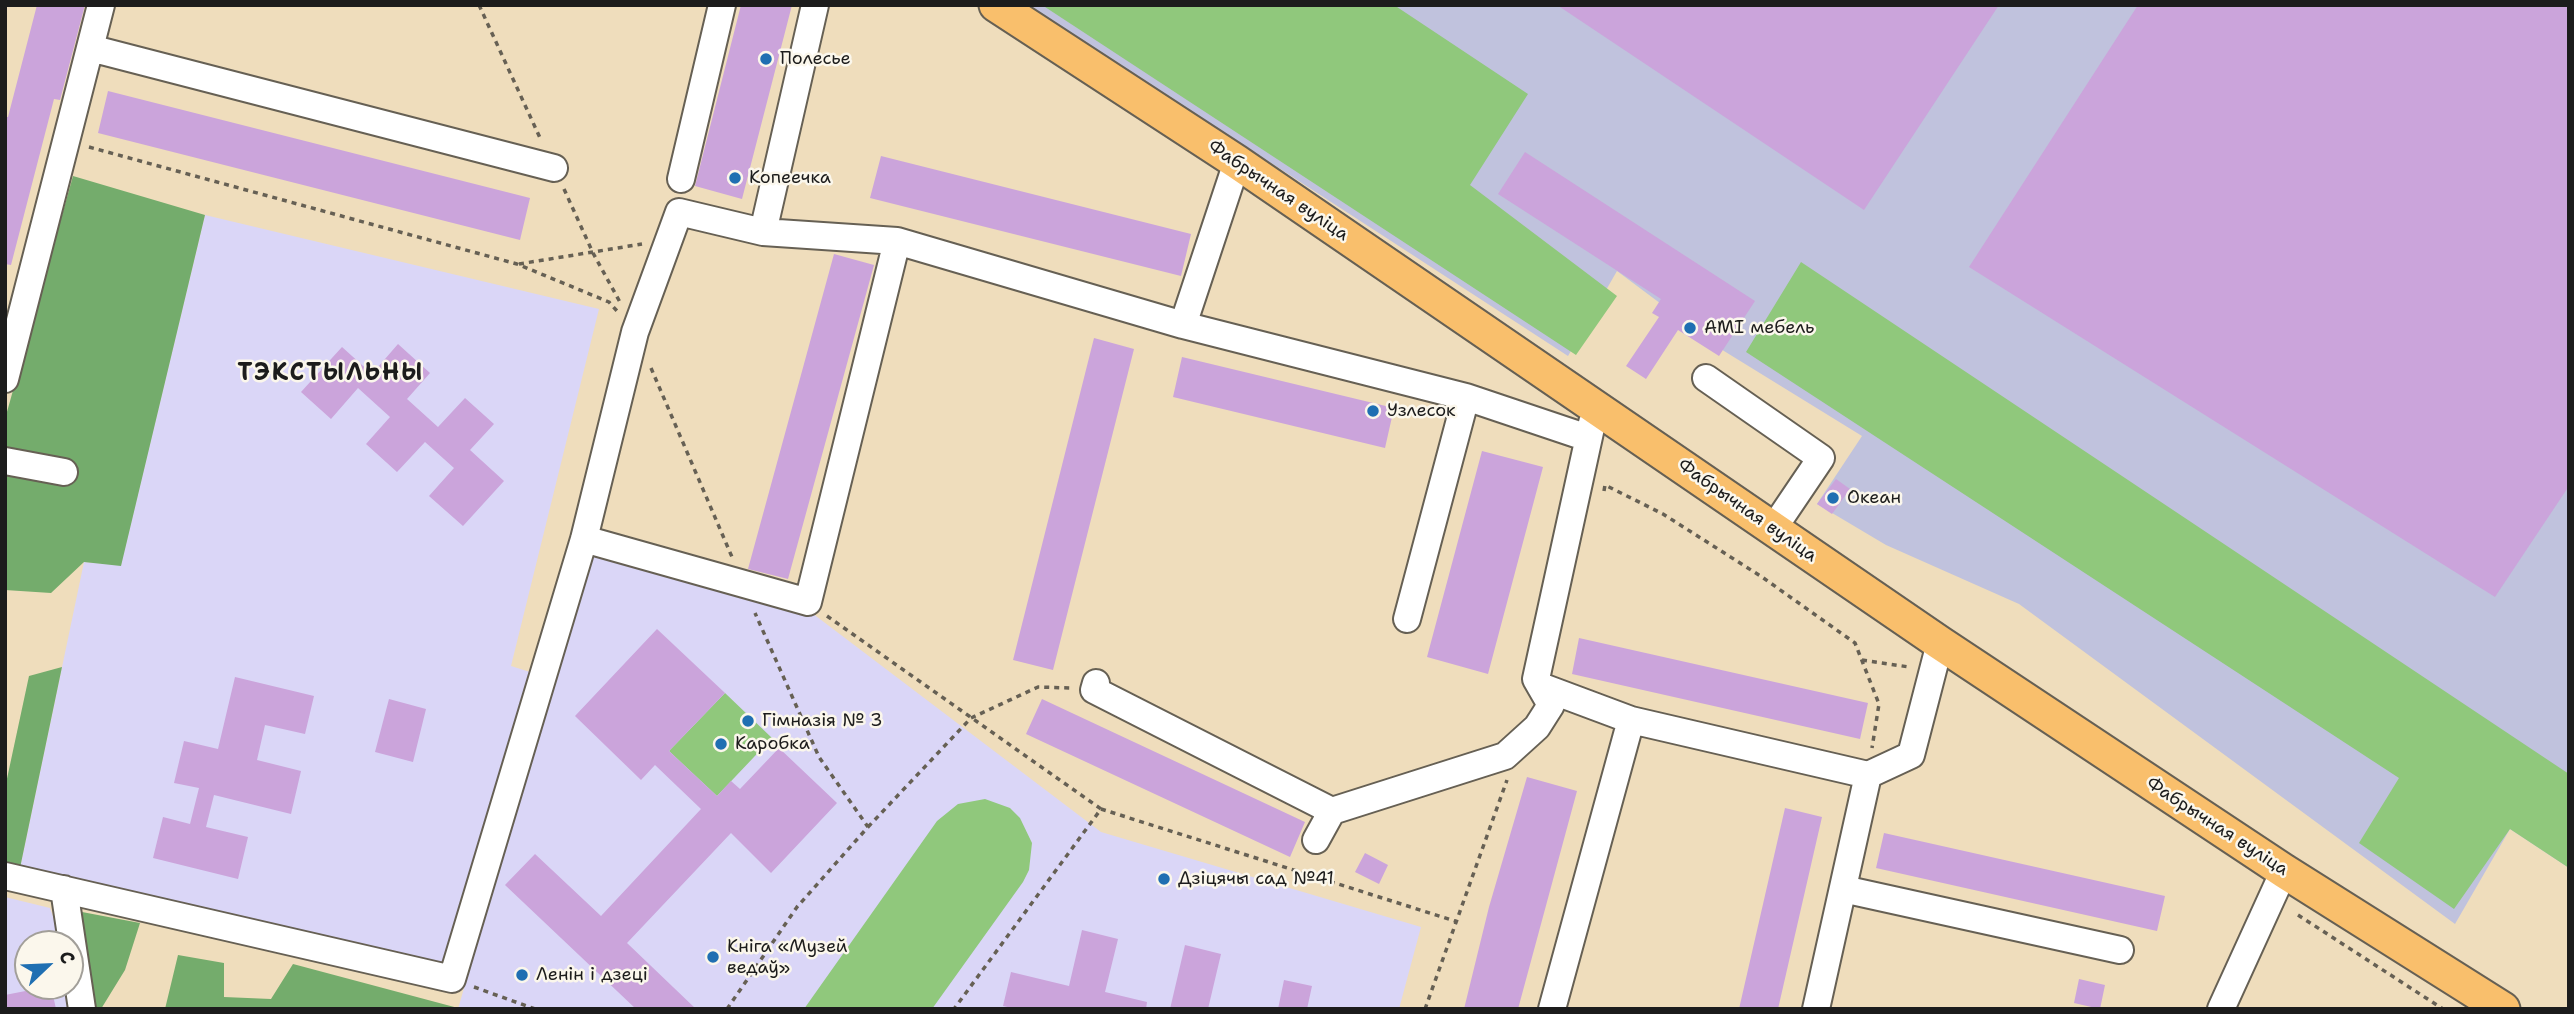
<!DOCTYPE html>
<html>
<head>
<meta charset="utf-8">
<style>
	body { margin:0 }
	#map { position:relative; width:2574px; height:1014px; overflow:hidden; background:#efddbc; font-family:"Shantell Sans",sans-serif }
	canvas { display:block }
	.frame { position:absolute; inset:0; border:7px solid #1c1c1c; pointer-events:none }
	.north { position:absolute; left:14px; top:930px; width:70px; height:70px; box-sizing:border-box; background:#fbf7ec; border:2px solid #a29f99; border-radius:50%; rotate:67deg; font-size:19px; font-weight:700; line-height:28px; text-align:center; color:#1c1c1c }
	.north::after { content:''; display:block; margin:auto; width:24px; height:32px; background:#1f6fb2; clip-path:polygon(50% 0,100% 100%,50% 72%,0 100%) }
</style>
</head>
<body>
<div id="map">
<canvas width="2574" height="1014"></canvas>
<div class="frame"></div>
<div class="north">С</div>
</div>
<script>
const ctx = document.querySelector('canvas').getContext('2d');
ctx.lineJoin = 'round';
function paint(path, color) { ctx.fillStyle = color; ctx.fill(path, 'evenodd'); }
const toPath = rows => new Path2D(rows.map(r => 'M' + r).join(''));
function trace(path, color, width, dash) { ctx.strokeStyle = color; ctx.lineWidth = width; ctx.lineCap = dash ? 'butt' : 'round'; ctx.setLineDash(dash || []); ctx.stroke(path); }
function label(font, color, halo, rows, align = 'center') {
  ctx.font = font + ' "Shantell Sans",sans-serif'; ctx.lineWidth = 5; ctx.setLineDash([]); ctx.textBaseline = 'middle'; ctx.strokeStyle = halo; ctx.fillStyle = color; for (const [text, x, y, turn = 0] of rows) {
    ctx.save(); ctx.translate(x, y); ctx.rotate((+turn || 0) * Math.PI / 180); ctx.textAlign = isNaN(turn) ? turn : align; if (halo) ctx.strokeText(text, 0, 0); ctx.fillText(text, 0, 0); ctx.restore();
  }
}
const built = toPath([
	[205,215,599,309,511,666,533,673,443,964,20,868,84,562,121,565],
	[590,548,808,610,1101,832,1421,927,1399,1009,458,1009],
	[5,897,50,908,63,944,28,944,28,986,69,986,72,1009,5,1009]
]);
const industrial = toPath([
	[1028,5,2569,5,2569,868,2510,829,2455,924,2019,604,1886,545,1817,504,1862,436,1724,351,1617,271,1568,356]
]);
const green = toPath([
	[1042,5,1394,5,1528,94,1470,185,1617,296,1576,355],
	[1801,262,2569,774,2569,868,2510,829,2454,909,2359,843,2399,778,1746,352],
	[725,693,772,738,717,796,669,751],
	[985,799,1010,808,1020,818,1032,843,1029,870,1023,882,932,1009,804,1009,937,821,958,804]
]);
const forest = toPath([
	[73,176,205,215,121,566,84,562,51,593,5,590,5,419],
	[62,667,20,868,5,862,5,788,29,676],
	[82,912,140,923,125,970,101,1009,90,1009],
	[178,955,224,963,224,997,271,999,293,964,458,1008,165,1009]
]);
const building = toPath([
	[37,5,85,5,60,100,54,99,11,265,5,264,5,117,8,117],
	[741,5,792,5,742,199,695,186],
	[1557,5,1999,5,1864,210],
	[2138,5,2569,5,2569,486,2495,597,1969,267],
	[108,91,530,198,520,240,98,133],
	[1525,152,1755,301,1719,356,1678,330,1646,379,1626,366,1659,317,1652,313,1661,299,1498,194],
	[881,156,1191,234,1181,276,870,198],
	[834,254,874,265,788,579,748,569],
	[1094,338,1134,349,1053,670,1013,660],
	[398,344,430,373,407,399,438,427,465,398,494,424,470,450,504,481,463,526,429,496,454,468,425,442,397,472,366,444,390,417,358,388,331,419,301,392,342,347,372,374],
	[1182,357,1394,408,1385,448,1173,397],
	[1482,451,1543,467,1488,674,1427,657],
	[1836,479,1850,489,1832,514,1817,504],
	[657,629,725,693,669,751,717,796,731,781,740,789,779,748,837,803,771,873,731,833,627,943,696,1009,636,1009,505,885,535,854,601,916,701,809,655,765,641,780,575,716],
	[1579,638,1868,703,1860,739,1572,674],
	[235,677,314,696,305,734,265,725,257,760,301,771,291,814,214,795,206,827,248,837,238,879,153,858,163,817,190,824,199,788,174,783,184,741,218,749],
	[389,699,426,709,413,762,375,752],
	[1042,699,1305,822,1290,857,1026,734],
	[1527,777,1577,791,1518,1009,1464,1009,1489,907],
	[1785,808,1822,817,1778,1009,1739,1009],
	[1884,833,2165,896,2157,931,1876,868],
	[1365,853,1388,865,1379,884,1355,872],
	[1082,930,1118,939,1105,992,1147,1002,1146,1009,1016,1009,1003,1006,1011,972,1069,986],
	[1185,945,1221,954,1208,1009,1170,1009],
	[2079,979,2105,985,2100,1009,2074,1003],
	[1284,980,1312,986,1307,1009,1278,1009],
	[51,986,56,1009,5,1009,5,995]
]);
const path = toPath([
	[479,5,541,140],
	[89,147,517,264,609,302,617,311],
	[564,189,593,253,621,304],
	[519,264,642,244],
	[651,368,732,557],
	[1604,491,1605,485,1663,514,1762,577,1855,643,1879,704,1872,748],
	[827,616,1101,809,954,1009],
	[1862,660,1909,667],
	[1101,809,1455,921],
	[868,827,971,718,1038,687,1071,688],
	[2298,915,2443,1009],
	[474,987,535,1009],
	[727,1009,797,907,868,827,819,757,755,613],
	[1425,1009,1507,780]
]);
const minor = toPath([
	[815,5,763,232,897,241,1183,325,1466,397,1588,438],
	[90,48,554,168],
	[681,179,722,5],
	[1183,325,1237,162],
	[1706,378,1821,458,1773,529],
	[5,379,101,5],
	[5,461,64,472],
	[584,539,808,602,897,241],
	[1407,619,1466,397],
	[1096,683,1094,690,1332,811],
	[1540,686,1631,720,1868,775],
	[1316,840,1332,811,1505,756,1537,727,1551,705,1536,679,1592,423],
	[5,876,452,979,584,539,635,332,679,212,763,232],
	[64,889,82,1009],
	[1843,889,2120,950],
	[1552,1009,1631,720],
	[1816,1009,1868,775,1911,755,1940,643],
	[2221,1009,2284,871]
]);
const major = toPath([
	[996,5,1237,162,1940,643,2284,871,2503,1009]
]);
const markers = [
	[766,59,7,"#1f6fb2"],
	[735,178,7,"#1f6fb2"],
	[1690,328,7,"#1f6fb2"],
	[1373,411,7,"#1f6fb2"],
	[1833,498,7,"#1f6fb2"],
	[748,721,7,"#1f6fb2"],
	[721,744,7,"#1f6fb2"],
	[1164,879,7,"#1f6fb2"],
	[713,957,7,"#1f6fb2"],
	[522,975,7,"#1f6fb2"]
];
const poiNames = [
	["Полесье",780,59],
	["Копеечка",749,178],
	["AMI мебель",1704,328],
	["Узлесок",1387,411],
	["Океан",1847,498],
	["Гімназія № 3",762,721],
	["Каробка",735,744],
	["Дзіцячы сад №41",1178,879],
	["Кніга «Музей",727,947],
	["ведаў»",727,968],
	["Ленін і дзеці",536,975]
];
const streetNames = [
	["Фабрычная вуліца",1278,191,34],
	["Фабрычная вуліца",1747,511,35],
	["Фабрычная вуліца",2217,827,33]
];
const districtNames = [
	["ТЭКСТЫЛЬНЫ",331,374]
];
paint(built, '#dad6f7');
paint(industrial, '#c0c2dd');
paint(green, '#90c87c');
paint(forest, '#74ac6c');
paint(building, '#cba4db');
trace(minor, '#666054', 30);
trace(major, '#666054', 37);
trace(path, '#666054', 3.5, [5, 5]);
trace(minor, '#fff', 26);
trace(major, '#f9bf6c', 33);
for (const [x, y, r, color] of markers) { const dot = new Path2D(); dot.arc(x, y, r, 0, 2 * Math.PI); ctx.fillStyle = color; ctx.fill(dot); trace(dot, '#fbf7ec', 2.5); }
label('18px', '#1c1c1c', '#fbf7ec', poiNames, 'left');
label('18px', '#1c1c1c', '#fbf7ec', streetNames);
ctx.letterSpacing = '2px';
label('bold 24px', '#1c1c1c', '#fbf7ec', districtNames);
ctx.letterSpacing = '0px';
</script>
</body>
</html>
